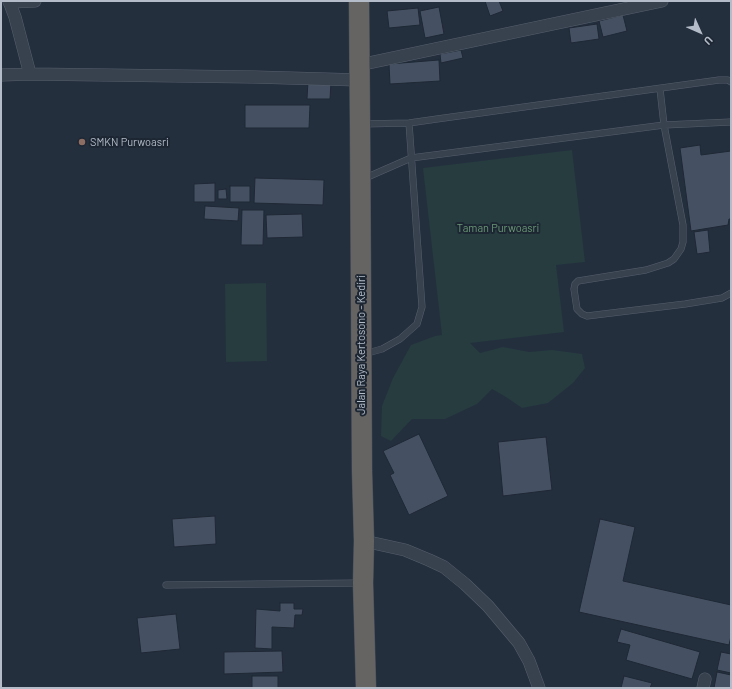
<!DOCTYPE html>
<html>
<head>
<meta charset="utf-8">
<style>
	body { margin:0 }
	#map { position:relative; width:732px; height:689px; overflow:hidden; background:#242f3e; font-family:Barlow,sans-serif }
	canvas { display:block }
	.frame { position:absolute; inset:0; border:2px solid #b4bcc9; pointer-events:none }
	.north { position:absolute; left:680px; top:12px; width:40px; height:40px; -webkit-text-stroke:3px #1d2633; paint-order:stroke; rotate:135deg; font-size:11px; font-weight:700; line-height:16px; text-align:center; color:#b4bcc9 }
	.north::after { content:''; display:block; margin:auto; width:14px; height:18px; background:#b4bcc9; clip-path:polygon(50% 0,100% 100%,50% 72%,0 100%) }
</style>
</head>
<body>
<div id="map">
<canvas width="732" height="689"></canvas>
<div class="frame"></div>
<div class="north">U</div>
</div>
<script>
const ctx = document.querySelector('canvas').getContext('2d');
ctx.lineJoin = 'round';
function paint(path, color) { ctx.fillStyle = color; ctx.fill(path, 'evenodd'); }
const toPath = rows => new Path2D(rows.map(r => 'M' + r).join(''));
function trace(path, color, width, dash) { ctx.strokeStyle = color; ctx.lineWidth = width; ctx.lineCap = dash ? 'butt' : 'round'; ctx.setLineDash(dash || []); ctx.stroke(path); }
function label(font, color, halo, rows, align = 'center') {
  ctx.font = font + ' Barlow,sans-serif'; ctx.lineWidth = 4; ctx.setLineDash([]); ctx.textBaseline = 'middle'; ctx.strokeStyle = halo; ctx.fillStyle = color; for (const [text, x, y, turn = 0] of rows) {
    ctx.save(); ctx.translate(x, y); ctx.rotate((+turn || 0) * Math.PI / 180); ctx.textAlign = isNaN(turn) ? turn : align; if (halo) ctx.strokeText(text, 0, 0); ctx.fillText(text, 0, 0); ctx.restore();
  }
}
const green = toPath([
	[572,150,585,262,556,265,564,332,470,343,480,353,503,347,529,352,552,350,582,354,585,368,573,383,548,403,522,408,506,397,492,389,477,404,445,419,412,419,391,441,381,436,382,406,393,378,411,345,435,336,442,335,423,168],
	[266,283,267,361,226,362,225,284]
]);
const building = toPath([
	[485,1,499,1,503,11,490,16,485,1],
	[439,7,444,34,425,38,420,11,439,7],
	[418,8,420,25,389,28,387,11,418,8],
	[623,15,627,31,603,37,599,21,623,15],
	[597,24,599,39,571,43,569,28,597,24],
	[461,50,463,58,441,63,440,54,461,50],
	[439,60,440,81,390,84,389,64,439,60],
	[308,81,331,82,330,99,307,99,308,81],
	[245,105,310,105,309,128,245,128,245,105],
	[700,145,701,155,731,151,731,219,729,219,728,225,691,231,680,148,700,145],
	[255,178,324,180,323,205,254,203,255,178],
	[215,183,215,202,194,202,194,184,215,183],
	[230,186,250,186,250,202,230,202,230,186],
	[226,189,227,199,218,199,218,190,226,189],
	[205,206,239,208,238,221,204,219,205,206],
	[242,210,264,210,263,245,241,245,242,210],
	[302,214,303,237,267,238,266,215,302,214],
	[708,230,710,252,697,254,694,232,708,230],
	[419,434,448,496,409,515,390,475,394,473,383,451,419,434],
	[546,437,552,490,503,496,498,442,546,437],
	[215,516,216,544,174,547,172,519,215,516],
	[600,519,635,527,623,581,731,605,731,636,729,645,579,612,600,519],
	[280,603,294,603,294,609,303,609,302,615,295,615,294,628,272,627,272,649,255,648,256,609,280,611,280,603],
	[176,614,180,649,141,653,137,618,176,614],
	[621,629,700,652,692,679,626,660,630,645,617,642,621,629],
	[282,651,283,672,224,674,224,652,282,651],
	[721,652,731,654,731,673,717,670,721,652],
	[717,672,731,675,731,688,714,688,717,672],
	[252,676,278,676,278,688,252,688,252,676],
	[624,676,652,683,650,688,621,688,624,676]
]);
const service = toPath([
	[660,89,664,125,683,225,683,242,681,249,674,259,668,263,646,270,578,281,575,284,574,289,577,309,582,314,587,316,685,304,722,298,731,293],
	[362,124,409,123,437,119,719,80,728,80,731,82],
	[363,179,411,158,664,125,731,122],
	[364,354,382,349,400,339,417,324,422,307,409,123],
	[166,585,361,583]
]);
const minor = toPath([
	[9,1,15,17,30,74],
	[9,2,35,1],
	[359,65,662,1],
	[1,75,30,74,254,77,359,80],
	[364,541,405,550,429,560,444,567,465,584,488,606,519,643,529,661,539,688],
	[703,688,705,679]
]);
const trunk = toPath([
	[359,1,360,124,362,471,364,541,363,583,366,688]
]);
const markers = [
	[82,142,4,"#8d6e63"]
];
const poiNames = [
	["SMKN Purwoasri",90,142]
];
const parkNames = [
	["Taman Purwoasri",498,228]
];
const streetNames = [
	["Jalan Raya Kertosono - Kediri",361,345,-90]
];
paint(green, '#263c3f');
paint(building, '#455162');
trace(building, '#1f2835', 1);
trace(service, '#565f6c', 7);
trace(minor, '#565f6c', 13);
trace(trunk, '#434c59', 21);
trace(service, '#38414e', 6);
trace(minor, '#38414e', 12);
trace(trunk, '#656462', 20);
for (const [x, y, r, color] of markers) { const dot = new Path2D(); dot.arc(x, y, r, 0, 2 * Math.PI); ctx.fillStyle = color; ctx.fill(dot); trace(dot, '#1d2633', 1.5); }
label('11px', '#b4bcc9', '#1d2633', poiNames, 'left');
label('11px', '#6b9a76', '#1d2633', parkNames);
label('11px', '#b4bcc9', '#1d2633', streetNames);
</script>
</body>
</html>
